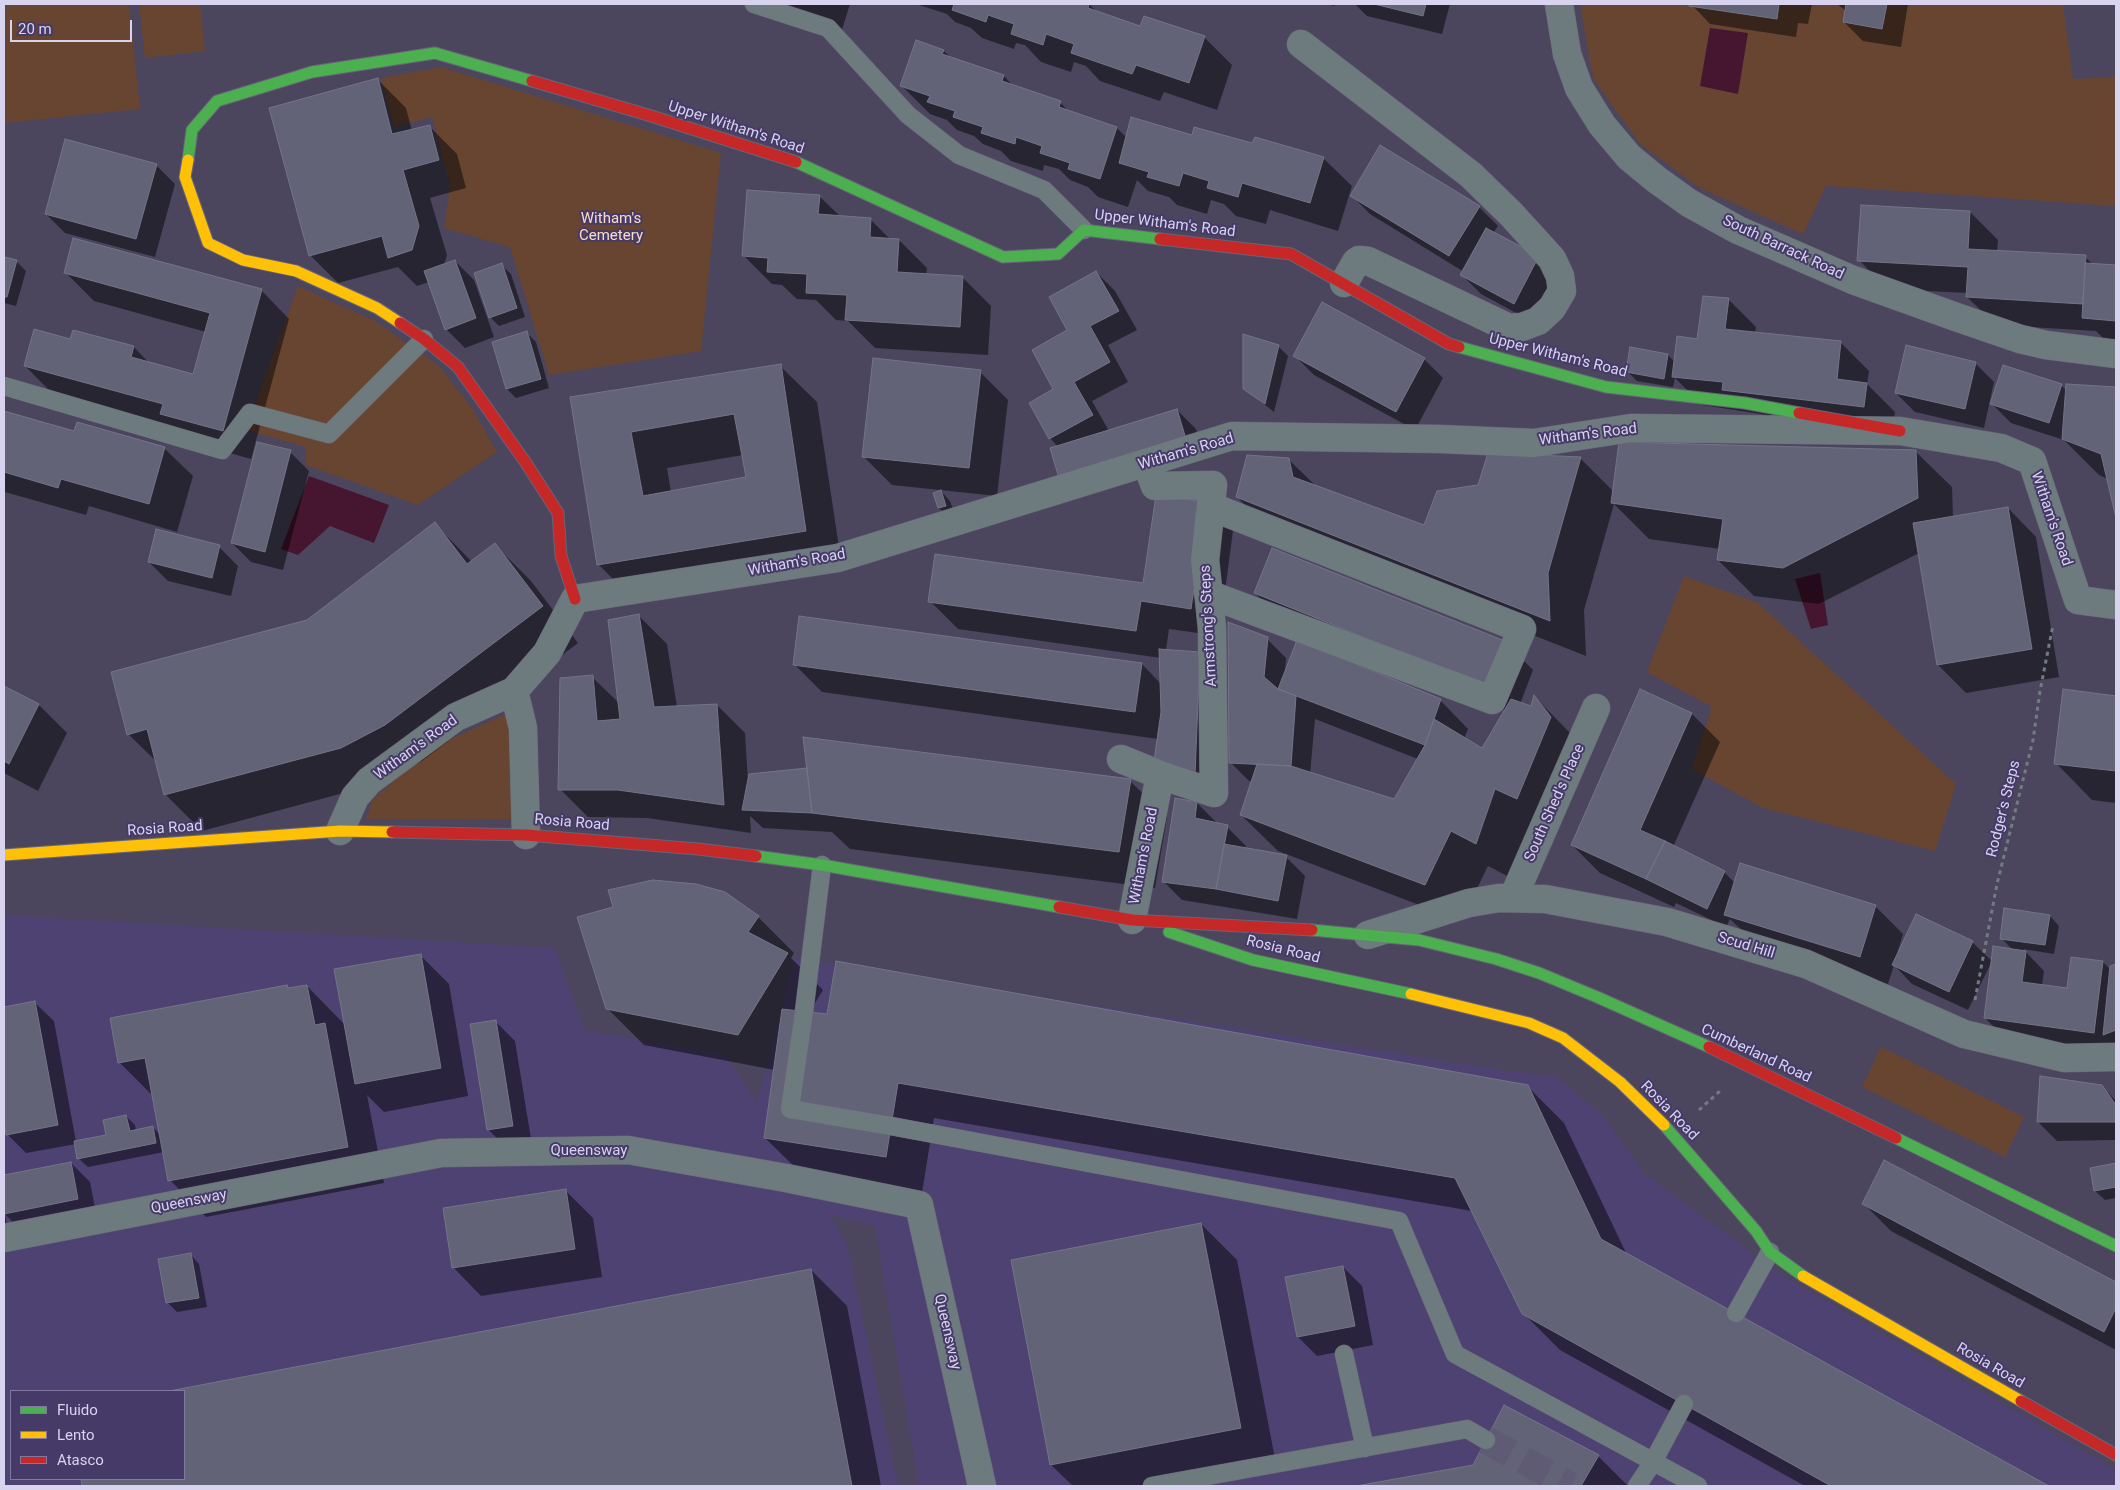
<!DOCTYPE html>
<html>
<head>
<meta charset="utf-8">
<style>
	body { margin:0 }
	#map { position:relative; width:2120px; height:1490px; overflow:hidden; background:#4b465e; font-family:Roboto,sans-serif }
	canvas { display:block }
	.frame { position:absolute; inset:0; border:5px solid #d8d3ef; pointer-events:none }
	.legend { position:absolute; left:10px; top:1390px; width:175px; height:90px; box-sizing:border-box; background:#463b68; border:1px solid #80789e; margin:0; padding:6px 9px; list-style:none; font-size:15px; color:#d8d3ef }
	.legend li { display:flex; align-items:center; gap:10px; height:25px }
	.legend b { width:25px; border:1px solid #80789e }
	.scale { position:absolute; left:10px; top:20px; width:122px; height:22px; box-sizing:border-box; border:2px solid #d8d3ef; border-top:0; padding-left:6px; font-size:15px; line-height:18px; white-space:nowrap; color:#d8d3ef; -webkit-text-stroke:4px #463b68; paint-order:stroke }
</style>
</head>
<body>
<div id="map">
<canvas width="2120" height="1490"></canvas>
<div class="frame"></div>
<ul class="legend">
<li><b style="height:6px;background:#4caf50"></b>Fluido</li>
<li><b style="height:6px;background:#ffc107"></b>Lento</li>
<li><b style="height:6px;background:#c62828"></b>Atasco</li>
</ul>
<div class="scale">20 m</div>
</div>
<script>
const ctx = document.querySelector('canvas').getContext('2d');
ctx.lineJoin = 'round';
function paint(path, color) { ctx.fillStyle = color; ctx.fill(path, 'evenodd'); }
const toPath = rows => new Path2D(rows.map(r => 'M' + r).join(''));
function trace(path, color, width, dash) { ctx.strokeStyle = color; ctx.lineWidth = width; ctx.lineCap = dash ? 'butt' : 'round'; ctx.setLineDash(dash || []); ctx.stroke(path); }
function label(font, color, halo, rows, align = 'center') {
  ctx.font = font + ' Roboto,sans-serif'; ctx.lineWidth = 4; ctx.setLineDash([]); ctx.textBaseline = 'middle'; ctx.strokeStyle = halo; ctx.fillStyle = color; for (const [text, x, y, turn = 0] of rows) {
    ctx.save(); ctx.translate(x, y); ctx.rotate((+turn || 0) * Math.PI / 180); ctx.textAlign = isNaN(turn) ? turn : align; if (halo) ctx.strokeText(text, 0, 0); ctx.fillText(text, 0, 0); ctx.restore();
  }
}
const built = toPath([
	[4,915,555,948,585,1030,726,1055,757,1103,794,958,1502,1070,1557,1077,1601,1114,1645,1174,1782,1275,2116,1470,2116,1486,919,1486,875,1226,830,1215,847,1244,898,1486,4,1486],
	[11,1391,184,1391,184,1479,11,1479]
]);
const green = toPath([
	[4,4,129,4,140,109,4,123],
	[139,4,200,4,205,51,145,58],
	[1580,4,2063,4,2073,79,2116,77,2116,206,1826,186,1803,234,1700,188,1640,144,1593,78],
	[441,67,721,153,701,351,549,375,510,247,444,228,450,185,432,117,394,127,381,78],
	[298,286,375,321,439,366,472,408,497,452,418,505,306,465,306,447,246,430],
	[1684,576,1758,603,1956,784,1935,851,1763,808,1692,769,1712,707,1647,672],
	[506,714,513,748,514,819,366,819,373,799,433,747],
	[1881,1047,2024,1117,2005,1157,1862,1087]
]);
const water = toPath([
	[1710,28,1748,33,1738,94,1700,86],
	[309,476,389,505,374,543,330,526,298,555,281,549],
	[1820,573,1828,625,1811,629,1795,579]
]);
const shadow = toPath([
	[745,4,850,4,840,36],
	[916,4,1089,4,1098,13,1141,28,1204,37,1232,65,1217,110,1164,92,1160,101,1100,81,1086,66,1074,62,1071,72,1041,62,1025,45,1016,43,1014,49,982,38,971,28,955,22,947,14],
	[1324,4,1335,4,1335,6],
	[1355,4,1450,4,1442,34,1367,16],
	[1691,4,1812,4,1808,24,1798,23,1796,37,1710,24],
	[1837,4,1908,4,1901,47,1863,41,1844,22,1846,11],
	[917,42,944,51,952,59,1004,76,1014,87,1060,102,1070,113,1117,128,1127,138,1193,137,1253,145,1323,158,1352,186,1338,231,1270,210,1266,224,1236,216,1224,204,1211,200,1207,214,1177,205,1169,197,1148,191,1137,180,1128,207,1098,197,1088,187,1070,180,1059,169,1044,165,1043,171,1011,161,1001,151,983,144,974,136,957,130,947,120,930,114,902,86],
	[378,80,406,108,412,131,429,126,457,154,466,188,430,198,447,255,444,265,455,261,474,280,494,337,465,348,446,329,429,282,417,286,398,267,338,283,310,255],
	[156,165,175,184,155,257,65,233,46,214],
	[1351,195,1479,207,1498,226,1493,233,1538,257,1557,276,1533,322,1481,294,1462,275,1464,272,1370,214],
	[819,196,841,217,870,219,891,240,899,240,927,268,926,275,963,278,991,306,988,355,875,348,848,321,836,320,816,300,797,299,782,285,772,284,744,256],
	[1970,212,1998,240,1997,252,2085,257,2094,265,2116,267,2116,351,2096,331,1996,325,1967,297,1968,293,1887,289,1859,260],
	[4,258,16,261,26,271,16,306,4,303],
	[501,265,511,274,525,317,499,326,490,317],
	[1096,272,1115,291,1137,330,1108,345,1128,382,1092,401,1109,431,1177,410,1196,429,1204,458,1058,447,1050,438,1055,389,1069,331],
	[66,273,261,290,289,319,251,459,190,442,175,427,53,394,25,366,71,340,74,331,134,347,150,364,194,375,206,332,94,301],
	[1728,299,1756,327,1755,333,1841,343,1869,371,1867,384,1895,412,1892,434,1702,405,1675,378,1673,387,1637,381,1628,372,1668,355,1675,362,1699,340],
	[527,333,536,342,549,388,516,398,507,389],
	[1278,346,1288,356,1274,412,1244,388],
	[1295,356,1424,359,1443,378,1415,430,1314,375],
	[1975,363,1994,382,1984,428,1915,412,1896,393],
	[780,366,817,402,842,567,634,600,598,564,572,398],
	[743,455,747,478,671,492,667,468],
	[980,372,1008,400,997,496,892,485,863,456],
	[2061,385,2066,390,2067,385,2116,389,2116,513,2108,479,2099,475,2064,440,2011,423,1992,404],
	[4,409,8,414,75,433,164,448,193,476,177,532,89,506,86,515,5,492],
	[1915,451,1952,487,1953,517,2008,508,2036,537,2059,677,1966,693,1938,665,1919,553,1819,604,1754,596,1718,560,1720,549,1649,539,1614,504,1584,610,1586,656,1274,533,1237,497,1288,459,1317,487,1424,526,1479,486,1580,458,1614,492],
	[290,452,309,471,283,570,251,562,232,543],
	[941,491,950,501,955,515,948,517,939,508],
	[1205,503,1233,531,1219,636,1169,629,1166,650,1200,654,1214,792,1158,739,822,692,794,664,1142,664,1161,684,1161,658,958,629,930,601,1144,585],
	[435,524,472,562,495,545,531,581,578,643,422,761,377,784,202,831,165,794,157,762,128,734,307,621],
	[219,547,238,566,231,596,168,581,149,562],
	[1255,593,1505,642,1533,670,1520,704,1532,707,1535,697,1570,733,1587,754,1513,879,1488,866,1461,921,1278,851,1241,815,1252,781,1249,781,1230,762,1267,639,1286,658,1285,671,1440,700,1468,729,1464,739,1483,749,1506,710,1283,621],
	[1315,719,1418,759,1394,801,1310,774],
	[638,615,667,644,677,707,717,705,745,733,748,782,1130,781,1167,817,1155,888,850,849,832,832,763,828,750,816,751,833,647,818,588,817,560,789,592,677,620,704],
	[4,687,39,705,67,733,38,791,4,773],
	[2064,691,2116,697,2116,803,2092,800,2056,763],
	[1692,714,1720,742,1673,847,1724,872,1735,883,1875,906,1903,934,1898,951,1900,952,1917,916,1972,942,1992,961,1968,1010,1912,984,1894,965,1888,984,1754,942,1730,919,1726,927,1676,903,1674,907,1600,873,1572,845],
	[1197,803,1216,822,1227,827,1246,846,1245,849,1286,857,1305,876,1297,919,1182,900,1163,881],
	[2050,916,2059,926,2054,954,2023,949,2044,971,2042,986,2068,990,2103,962,2111,970,2111,967,2116,966,2116,1046,2113,1051,2004,1037,1985,1018,2013,950,2001,938],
	[758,917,794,953,791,958,823,990,809,1013,1527,1086,1564,1123,1627,1255,2046,1486,1805,1486,1560,1350,1523,1313,1472,1211,934,1118,922,1193,802,1174,765,1138,775,1070,644,1045,607,1008],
	[421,956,449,984,468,1096,384,1112,367,1095,384,1183,206,1217,170,1180,164,1152,88,1167,78,1158,76,1144,26,1153,7,1134,4,1114,4,1008,34,1002,54,1021,76,1142,108,1136,126,1116,135,1125,136,1131,153,1127,161,1136,154,1097,119,1062,289,989,307,986,345,1025],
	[496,1022,515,1041,532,1145,507,1149,488,1129],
	[2102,1086,2116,1101,2116,1140,2057,1141,2038,1122],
	[1885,1162,2116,1284,2116,1350,1891,1231,1863,1203],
	[71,1163,90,1182,97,1218,23,1233,5,1214,11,1250,4,1252,4,1176],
	[2116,1164,2116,1198,2105,1200,2095,1191,2091,1169],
	[565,1190,593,1218,602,1277,481,1296,453,1267],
	[1201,1224,1237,1260,1276,1464,1164,1486,1073,1486,1051,1465],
	[190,1254,199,1264,207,1307,177,1312,167,1302],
	[1343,1267,1362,1286,1373,1345,1317,1356,1298,1337],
	[811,1270,847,1306,881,1486,83,1486,82,1479,184,1479,184,1391,176,1391],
	[1598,1456,1628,1486,1363,1486,1474,1466]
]);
const building = toPath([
	[954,4,1089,4,1088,8,1140,26,1144,16,1205,36,1189,83,1136,65,1132,74,1071,53,1074,44,1046,34,1043,45,1011,34,1014,24,988,15,986,22,952,10,954,4],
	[1374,4,1426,4,1423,16,1374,4],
	[1689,4,1779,4,1777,19,1689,6,1689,4],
	[1846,4,1887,4,1882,29,1843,22,1846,4],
	[916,40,944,50,942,54,1004,75,1002,81,1061,101,1059,107,1117,127,1100,179,1068,169,1070,163,1040,153,1042,146,1016,137,1015,144,981,133,983,127,953,117,955,111,927,102,930,96,900,86,916,40],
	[378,78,392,134,430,125,439,160,403,170,419,226,412,250,388,258,382,236,309,256,269,108,378,78],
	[1131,117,1192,135,1194,127,1252,143,1255,137,1324,157,1310,203,1242,183,1238,197,1207,188,1209,181,1183,173,1179,186,1147,177,1149,172,1119,163,1131,117],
	[65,139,157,164,136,239,45,214,65,139],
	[1380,145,1480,206,1449,256,1350,196,1380,145],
	[747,190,820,195,818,214,871,218,870,237,899,239,897,272,963,276,960,327,845,320,847,295,806,293,807,274,767,272,768,258,742,256,747,190],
	[1861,205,1970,211,1968,249,2086,255,2083,304,1966,297,1968,267,1857,261,1861,205],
	[1486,228,1539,256,1514,304,1460,275,1486,228],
	[73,238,262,289,223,431,160,414,163,404,24,366,34,329,70,339,73,330,134,346,131,357,193,374,210,313,64,273,73,238],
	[4,257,17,260,7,297,4,297,4,257],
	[455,260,476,318,445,330,424,271,455,260],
	[502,263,517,308,489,318,474,273,502,263],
	[2085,263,2116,265,2116,321,2082,318,2085,263],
	[1096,271,1119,311,1090,326,1110,362,1074,382,1093,415,1049,439,1029,403,1053,389,1032,350,1067,330,1049,297,1096,271],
	[1703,296,1729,298,1725,329,1841,341,1837,379,1867,383,1864,407,1722,390,1723,382,1672,377,1677,336,1697,339,1703,296],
	[1322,302,1425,358,1396,412,1293,356,1322,302],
	[527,331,541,379,506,389,492,342,527,331],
	[1243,334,1279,345,1265,404,1243,389,1243,334],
	[1906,345,1976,362,1965,409,1895,393,1906,345],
	[1630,347,1668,354,1664,379,1626,372,1630,347],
	[873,358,981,370,969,468,862,457,873,358],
	[781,364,806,531,597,565,570,397,781,364],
	[734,414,746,477,643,496,631,432,734,414],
	[2003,365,2062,384,2049,423,1990,404,2003,365],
	[2066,384,2116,387,2116,518,2101,454,2062,439,2066,384],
	[1177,409,1186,439,1059,478,1050,448,1177,409],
	[4,411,74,431,77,422,165,447,149,504,61,479,58,488,4,472,4,411],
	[257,442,291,450,265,552,231,543,257,442],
	[1619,442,1916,450,1918,498,1783,568,1717,560,1723,519,1611,503,1619,442],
	[1488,453,1581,457,1548,573,1550,621,1236,497,1247,455,1289,458,1293,477,1424,525,1437,491,1478,485,1488,453],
	[941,490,946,506,938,508,933,493,941,490],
	[1156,495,1206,502,1191,609,1141,601,1136,631,928,602,935,554,1143,583,1156,495],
	[2008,507,2032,649,1937,665,1913,523,2008,507],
	[435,522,467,564,495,543,543,606,385,725,341,748,164,795,147,729,127,735,111,672,307,620,435,522],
	[156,529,220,545,212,578,148,562,156,529],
	[1272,548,1505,641,1488,687,1254,593,1272,548],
	[639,614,654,707,717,704,724,805,618,790,558,790,560,678,593,675,597,721,620,719,608,620,639,614],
	[799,616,1142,663,1135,712,793,665,799,616],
	[1228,622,1268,637,1264,677,1278,689,1296,696,1291,766,1229,763,1228,622],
	[1297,640,1441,699,1425,745,1278,689,1297,640],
	[1159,649,1200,652,1195,774,1154,761,1161,712,1159,649],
	[4,686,39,704,9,764,4,761,4,686],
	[1640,689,1692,713,1640,830,1665,841,1646,879,1571,845,1640,689],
	[2063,689,2116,696,2116,771,2054,764,2063,689],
	[1534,695,1551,717,1517,799,1495,789,1476,844,1451,831,1425,885,1240,815,1257,764,1291,766,1394,799,1425,745,1434,719,1482,748,1511,699,1531,706,1534,695],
	[803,737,1131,779,1119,852,812,813,803,737],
	[807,768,812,813,742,810,749,774,807,768],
	[1175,798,1197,802,1195,818,1228,825,1216,889,1162,882,1175,798],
	[1665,841,1725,871,1707,909,1646,879,1665,841],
	[1224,844,1287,855,1278,901,1216,889,1224,844],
	[1740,863,1876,905,1860,957,1724,915,1740,863],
	[653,880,696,884,725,892,759,916,748,932,788,953,738,1035,606,1009,577,917,613,907,608,890,653,880],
	[2004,908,2050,915,2045,945,2000,939,2004,908],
	[1916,914,1973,941,1949,992,1892,965,1916,914],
	[1993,946,2026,951,2022,982,2067,988,2071,957,2103,961,2094,1033,1984,1018,1993,946],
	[421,954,441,1068,355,1084,334,969,421,954],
	[836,961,1528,1085,1601,1239,2049,1486,1831,1486,1522,1314,1455,1178,898,1083,886,1157,764,1138,782,1009,827,1014,836,961],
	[2116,964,2116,1030,2103,1035,2110,966,2116,964],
	[287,985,288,988,307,985,315,1025,325,1023,348,1147,168,1181,145,1058,118,1063,110,1018,287,985],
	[35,1001,58,1125,6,1135,4,1121,4,1007,35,1001],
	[496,1020,513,1126,487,1130,470,1024,496,1020],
	[2040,1076,2102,1085,2116,1105,2116,1122,2037,1122,2040,1076],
	[126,1115,130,1131,153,1126,156,1143,77,1159,74,1141,106,1135,103,1120,126,1115],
	[1884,1160,2116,1282,2116,1308,2104,1332,1862,1204,1884,1160],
	[71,1162,78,1199,4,1214,4,1175,71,1162],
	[2116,1163,2116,1187,2094,1191,2090,1168,2116,1163],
	[566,1189,575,1249,452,1268,443,1208,566,1189],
	[1201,1223,1241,1428,1050,1465,1011,1260,1201,1223],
	[191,1253,199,1298,166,1303,158,1259,191,1253],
	[1343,1266,1355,1326,1297,1337,1285,1277,1343,1266],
	[811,1269,852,1486,82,1486,81,1479,184,1479,184,1391,169,1391,811,1269],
	[1504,1405,1599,1455,1581,1486,1356,1486,1473,1465,1504,1405]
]);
const streetTunnel = toPath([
	[1486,1440,1571,1486]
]);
const path = toPath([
	[1975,1000,1997,884,2033,740,2040,691,2053,625],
	[1699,1110,1720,1091]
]);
const lane = toPath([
	[754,4,828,28,908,115,959,155,1044,190,1084,230],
	[4,386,222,450,250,413,329,434,424,339],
	[822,865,804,1012,790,1109,891,1126,1399,1221,1455,1354,1698,1486],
	[1736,1313,1770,1252],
	[1344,1354,1365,1448],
	[1152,1486,1467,1429,1486,1440],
	[1637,1486,1653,1462,1684,1404]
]);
const street = toPath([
	[1559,4,1567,54,1579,88,1602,125,1629,157,1657,180,1689,203,1738,230,1853,280,1956,317,2020,339,2046,345,2116,354],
	[1301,44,1471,175,1511,214,1552,259,1560,276,1562,291,1552,308,1538,321,1522,327,1509,328,1368,261,1359,260,1356,262,1344,283],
	[1147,464,1155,486,1213,485,1205,560,1212,628,1214,793,1160,775],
	[1208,594,1492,700,1522,629,1212,507],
	[514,691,523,728,526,835],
	[1121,759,1160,775,1132,920],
	[340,831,355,797,369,781,456,717,514,691,547,653,575,599,838,558,1232,436,1440,439,1534,443,1631,428,1900,431,2001,448,2032,461,2078,600,2116,605],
	[1513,898,1596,708],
	[1368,935,1469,903,1499,898,1545,899,1667,922,1806,964,1964,1034,2064,1058,2116,1057],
	[4,1238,441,1153,628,1150,786,1178,919,1205,982,1486]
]);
const fast = toPath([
	[188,160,192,130,217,101,312,72,435,53,532,81],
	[796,162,1003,257,1058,254,1084,230,1160,239],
	[1459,347,1606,387,1745,403,1799,413],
	[756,856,822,865,1059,907],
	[1312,930,1419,940,1496,959,1539,973,1597,997,1709,1047],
	[1169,932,1253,960,1411,994],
	[1664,1125,1756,1231,1770,1252,1803,1276],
	[1896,1138,2116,1246]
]);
const slow = toPath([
	[188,160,185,177,208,243,243,260,296,271,377,308,400,323],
	[4,855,340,831,392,832],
	[1411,994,1529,1023,1563,1038,1620,1082,1664,1125],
	[1803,1276,2021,1401]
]);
const jam = toPath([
	[532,81,648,115,796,162],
	[1160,239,1291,254,1449,344,1459,347],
	[400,323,424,339,458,367,526,463,558,513,561,556,575,599],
	[1799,413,1900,431],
	[392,832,526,835,698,849,756,856],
	[1059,907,1132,920,1312,930],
	[1709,1047,1896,1138],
	[2021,1401,2116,1455]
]);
const streetNames = [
	["Upper Witham's Road",736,128,18],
	["Upper Witham's Road",1165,224,7],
	["South Barrack Road",1783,248,25],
	["Upper Witham's Road",1558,356,14],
	["Witham's Road",1588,435,-7],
	["Witham's Road",1186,452,-16],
	["Witham's Road",2051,519,71],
	["Witham's Road",797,563,-10],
	["Armstrong's Steps",1209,626,-93],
	["Witham's Road",416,748,-36],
	["South Shed's Place",1555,803,-66],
	["Rodger's Steps",2004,809,-76],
	["Rosia Road",572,823,5],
	["Rosia Road",165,829,-4],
	["Witham's Road",1144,856,-79],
	["Scud Hill",1746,946,17],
	["Rosia Road",1283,950,14],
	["Cumberland Road",1756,1054,25],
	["Rosia Road",1669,1111,46],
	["Queensway",589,1151],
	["Queensway",189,1202,-11],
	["Queensway",947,1332,77],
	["Rosia Road",1990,1366,30]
];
const parkNames = [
	["Witham's",611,219],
	["Cemetery",611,236]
];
paint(built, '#4e4272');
paint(green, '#684531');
paint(water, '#461630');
paint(shadow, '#0007');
paint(building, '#636378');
trace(building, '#747489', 1);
trace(streetTunnel, '#605b74', 28, [28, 14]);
trace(lane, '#686479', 19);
trace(street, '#686479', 29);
trace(fast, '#686479', 13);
trace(slow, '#686479', 13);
trace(jam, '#686479', 13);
trace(path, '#737b82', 3, [4, 4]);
trace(lane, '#6e7b7e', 18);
trace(street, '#6e7b7e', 28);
trace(fast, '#4caf50', 11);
trace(slow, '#ffc107', 11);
trace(jam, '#c62828', 11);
label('15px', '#d8d3ef', '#463b68', streetNames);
label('15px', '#fbdac5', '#463b68', parkNames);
</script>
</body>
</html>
